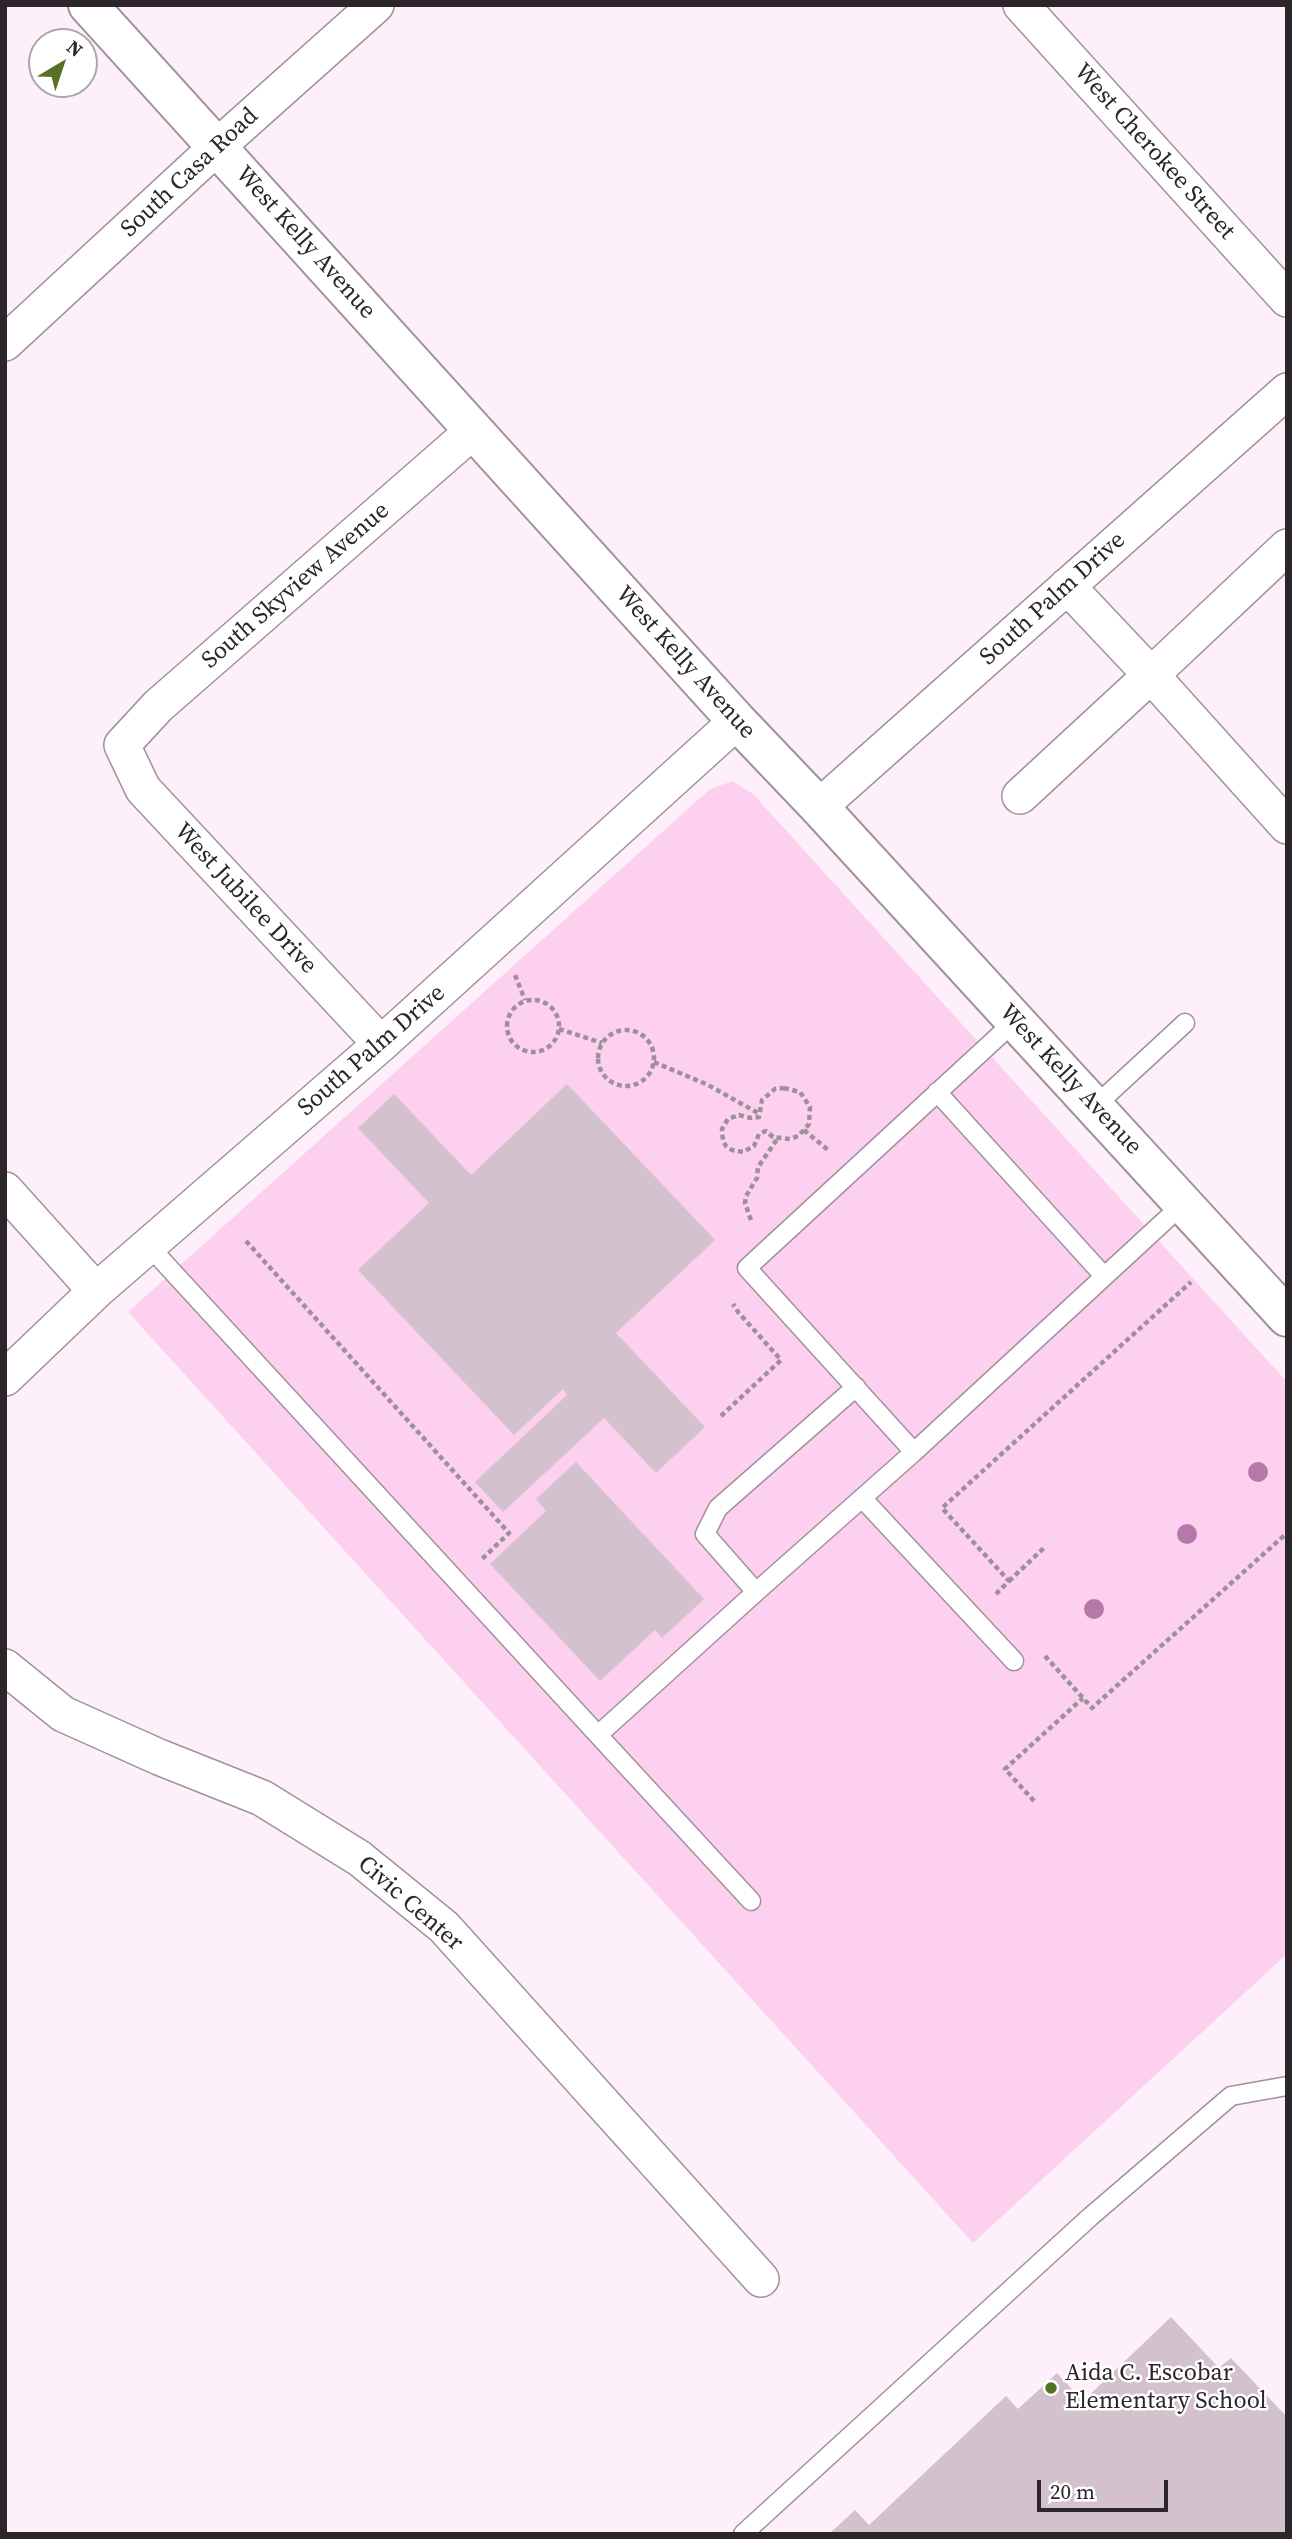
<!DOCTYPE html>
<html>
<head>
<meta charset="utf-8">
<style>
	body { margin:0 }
	#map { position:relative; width:1292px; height:2539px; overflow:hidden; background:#fef0fa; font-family:"Source Serif 4",serif }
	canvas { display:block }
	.frame { position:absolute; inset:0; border:7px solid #2c252a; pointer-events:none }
	.north { position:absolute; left:28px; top:28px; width:70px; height:70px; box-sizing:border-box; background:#fff; border:2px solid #aba8aa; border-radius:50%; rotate:39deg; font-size:19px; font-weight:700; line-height:28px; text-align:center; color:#2c252a }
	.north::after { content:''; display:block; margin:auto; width:24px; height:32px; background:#567226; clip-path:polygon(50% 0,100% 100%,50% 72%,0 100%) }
	.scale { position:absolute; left:1037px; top:2480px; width:131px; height:32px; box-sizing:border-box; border:4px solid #2c252a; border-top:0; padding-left:9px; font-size:21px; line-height:24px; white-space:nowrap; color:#2c252a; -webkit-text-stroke:5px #fff; paint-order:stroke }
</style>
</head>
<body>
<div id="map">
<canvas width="1292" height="2539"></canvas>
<div class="frame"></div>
<div class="north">N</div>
<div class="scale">20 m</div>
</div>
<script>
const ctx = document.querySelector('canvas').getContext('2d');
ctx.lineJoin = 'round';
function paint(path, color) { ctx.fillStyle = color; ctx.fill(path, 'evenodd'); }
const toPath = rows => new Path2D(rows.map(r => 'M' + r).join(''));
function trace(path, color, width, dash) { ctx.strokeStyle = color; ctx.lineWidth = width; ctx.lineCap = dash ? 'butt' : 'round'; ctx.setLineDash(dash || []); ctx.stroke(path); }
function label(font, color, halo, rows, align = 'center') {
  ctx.font = font + ' "Source Serif 4",serif'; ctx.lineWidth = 5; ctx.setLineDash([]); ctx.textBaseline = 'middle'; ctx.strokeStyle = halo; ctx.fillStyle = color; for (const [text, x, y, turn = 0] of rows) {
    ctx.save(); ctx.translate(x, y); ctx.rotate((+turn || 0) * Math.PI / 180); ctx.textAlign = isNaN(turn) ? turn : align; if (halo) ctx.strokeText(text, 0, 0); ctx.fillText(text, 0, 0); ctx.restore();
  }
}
const green = toPath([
	[733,781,753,794,1287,1382,1287,1954,973,2243,128,1312,710,789]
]);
const building = toPath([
	[567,1084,715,1240,616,1333,705,1427,656,1473,604,1418,503,1512,475,1482,567,1395,563,1389,514,1435,358,1270,429,1203,358,1128,394,1094,471,1175],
	[576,1462,704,1599,662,1638,655,1630,600,1681,490,1564,546,1511,536,1499],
	[1171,2317,1219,2368,1231,2358,1287,2417,1287,2534,829,2534,855,2510,869,2525,1006,2396,1018,2409,1057,2373,1083,2401]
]);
const path = toPath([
	[515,975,525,1000],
	'507 1026a26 26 0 1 1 52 0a26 26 0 1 1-52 0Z',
	[559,1029,602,1043],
	'598 1058a28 28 0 1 1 56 0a28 28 0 1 1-56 0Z',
	[654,1062,708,1085,758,1113],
	[784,1088,800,1092,810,1107,809,1124,804,1130,798,1136,790,1139,773,1137,766,1131,759,1134,754,1146,743,1152,732,1150,726,1146,723,1141,722,1129,728,1119,739,1115,751,1118,759,1117,762,1100,775,1089,784,1088],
	[804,1130,828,1150],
	[751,1220,745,1203,746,1196,757,1178,758,1167,778,1138],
	[246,1241,509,1533,481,1560],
	[721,1416,781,1360,738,1312,733,1304],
	[1009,1581,1045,1547],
	[996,1594,1009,1581,942,1508,1191,1282],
	[1045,1656,1092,1708,1287,1533],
	[1034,1801,1005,1769,1083,1698]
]);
const service = toPath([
	[1015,1021,747,1268,914,1452,1183,1204],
	[937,1092,1104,1276],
	[1094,1107,1185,1023],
	[148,1245,598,1735,756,1592],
	[856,1387,718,1508,705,1534,756,1592,914,1452],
	[862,1498,1014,1661],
	[598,1735,751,1901],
	[743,2534,1090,2217,1231,2096,1287,2086]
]);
const minor = toPath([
	[1021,5,1287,299],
	[5,343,218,146,376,5],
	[1067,586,1151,675,1287,547],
	[1020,796,1151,675,1287,826],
	[819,807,1287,391],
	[381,1044,143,789,122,745,158,706,473,431],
	[5,1190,96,1291],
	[5,1378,96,1291,381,1044,737,721],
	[5,1667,63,1714,159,1757,262,1798,359,1858,444,1927,761,2279]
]);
const tertiary = toPath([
	[88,5,737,721,819,807,1287,1317]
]);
const trees = [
	[1258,1472],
	[1187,1534],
	[1094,1609]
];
const markers = [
	[1051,2388,7,"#567226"]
];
const streetNames = [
	["West Cherokee Street",1154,152,48],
	["South Casa Road",190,173,-43],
	["West Kelly Avenue",305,243,48],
	["South Skyview Avenue",296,586,-41],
	["South Palm Drive",1053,599,-42],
	["West Kelly Avenue",685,663,48],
	["West Jubilee Drive",245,899,47],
	["South Palm Drive",372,1051,-41],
	["West Kelly Avenue",1070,1080,47],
	["Civic Center",410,1904,41]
];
const poiNames = [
	["Aida C. Escobar",1065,2374],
	["Elementary School",1065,2402]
];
paint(green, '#fdd0ef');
paint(building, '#d3c2ce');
trace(service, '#a1919c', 21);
trace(minor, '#a1919c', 38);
trace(tertiary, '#a1919c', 42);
trace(path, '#9c9199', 4.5, [5, 3.5]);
trace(service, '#fff', 18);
trace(minor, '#fff', 35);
trace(tertiary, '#fff', 38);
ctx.fillStyle = '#b578a9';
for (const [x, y] of trees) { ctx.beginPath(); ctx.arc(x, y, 10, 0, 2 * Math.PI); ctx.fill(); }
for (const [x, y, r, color] of markers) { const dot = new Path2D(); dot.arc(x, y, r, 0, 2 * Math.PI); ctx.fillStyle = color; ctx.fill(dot); trace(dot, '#fff', 2.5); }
label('24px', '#2c252a', '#fff', streetNames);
label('24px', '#2c252a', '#fff', poiNames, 'left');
</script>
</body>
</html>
